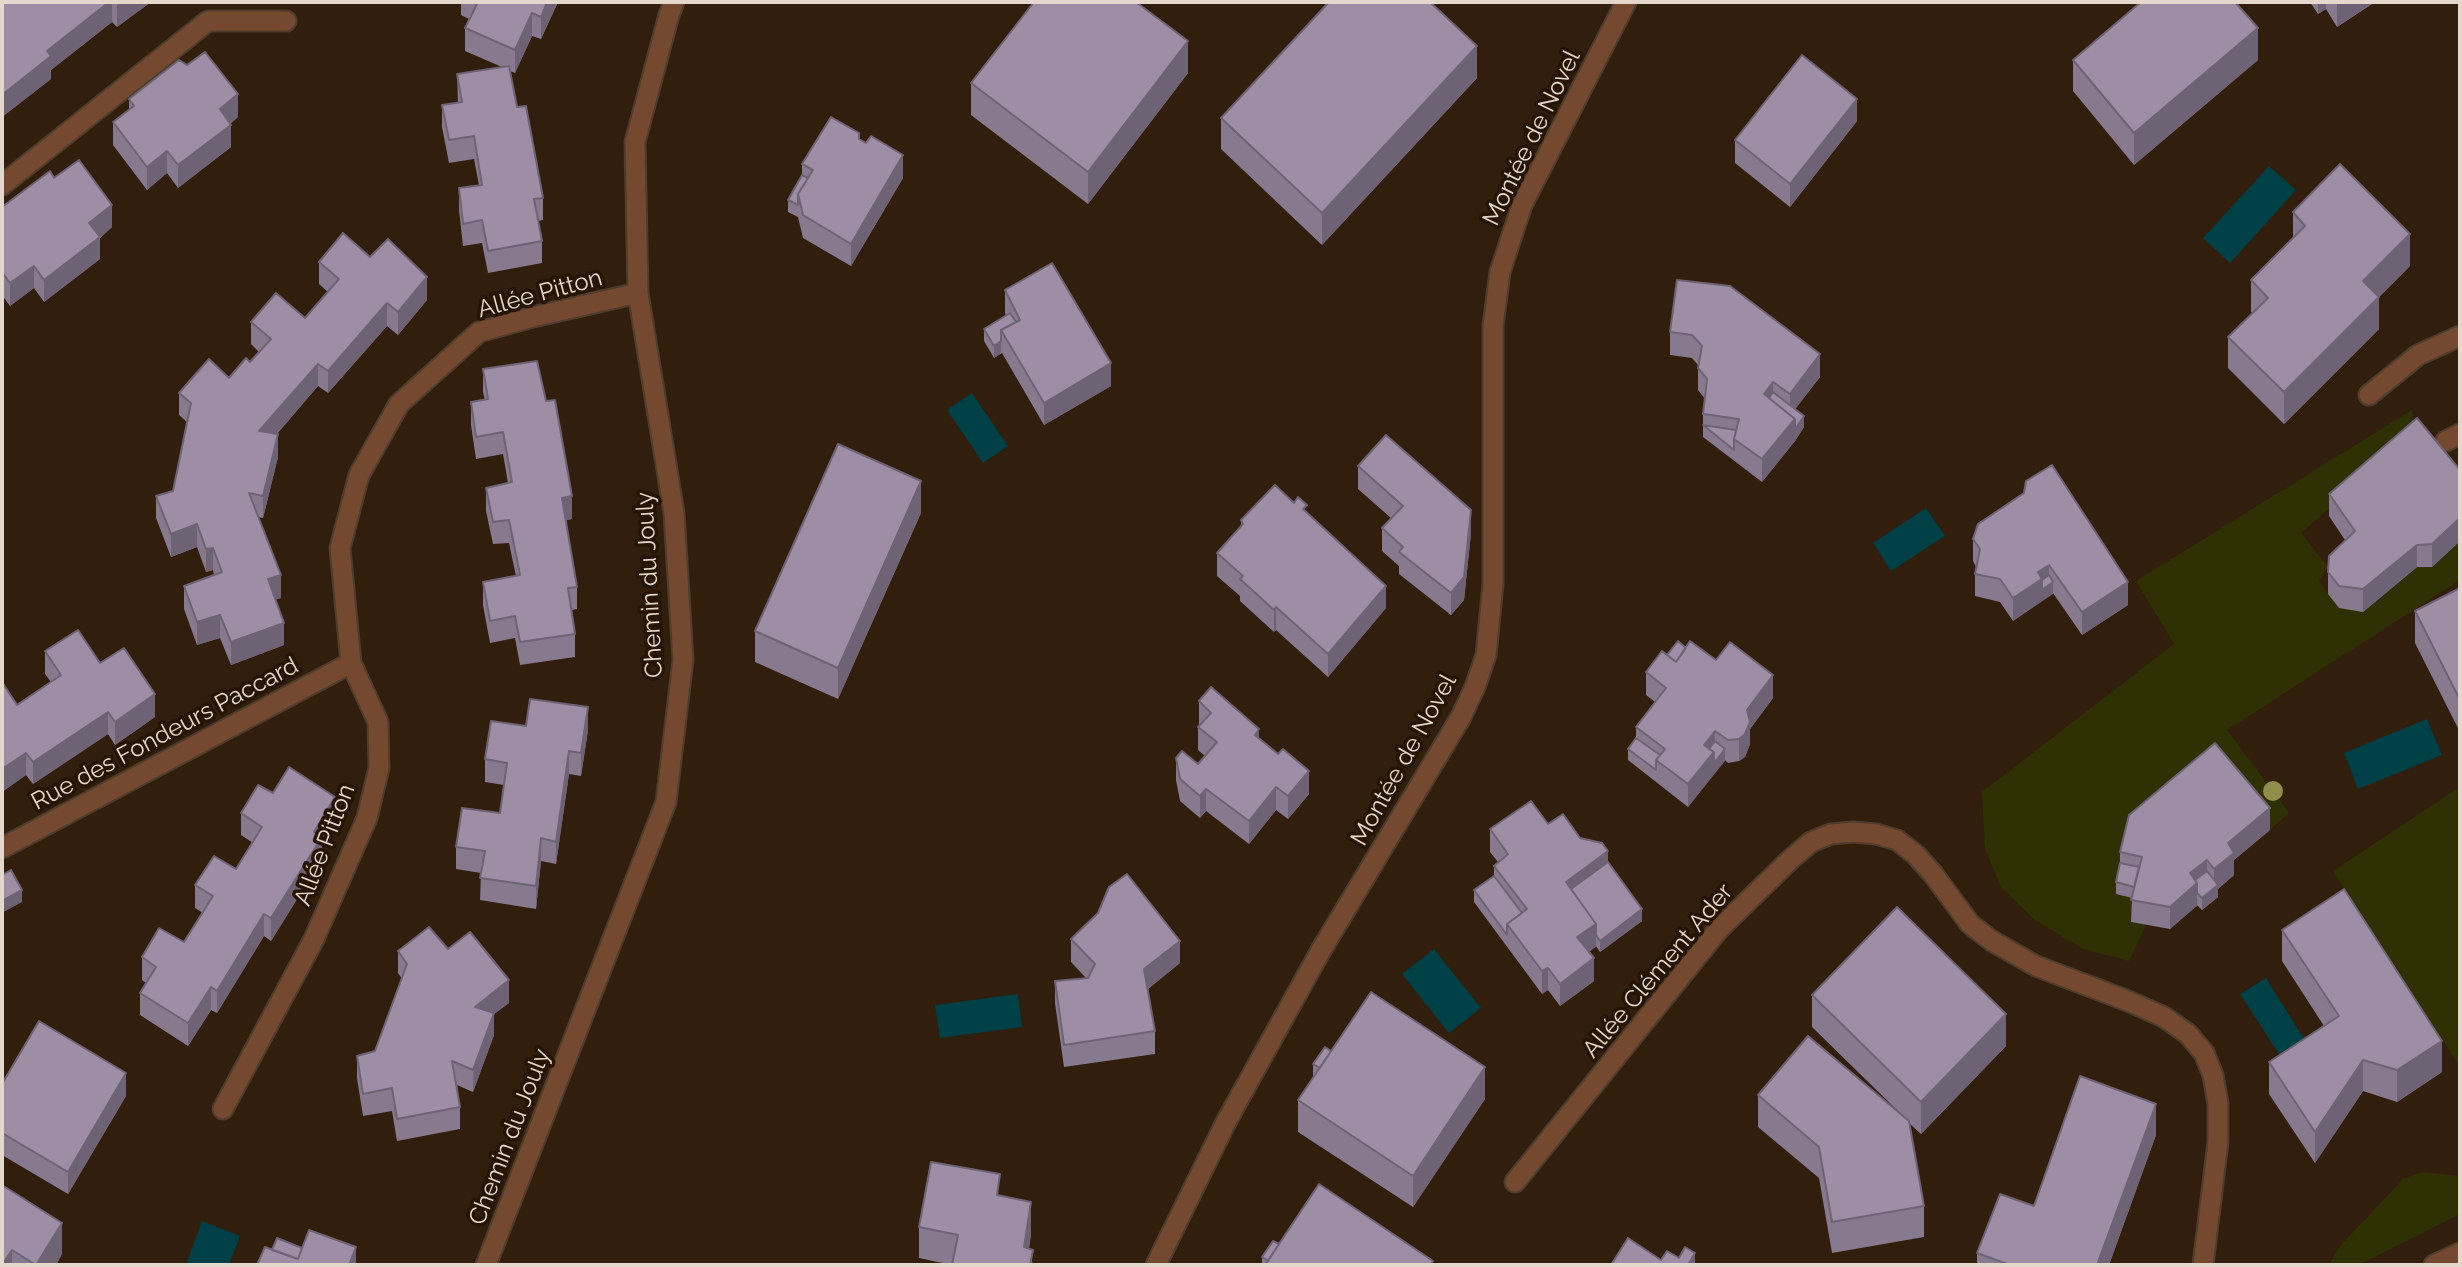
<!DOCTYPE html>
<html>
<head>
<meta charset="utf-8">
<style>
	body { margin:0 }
	#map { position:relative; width:2462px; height:1267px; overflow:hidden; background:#311e0d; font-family:Raleway,sans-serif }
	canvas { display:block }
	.frame { position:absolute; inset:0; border:4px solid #e4d7cc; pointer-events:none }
</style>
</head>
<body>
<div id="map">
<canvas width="2462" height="1267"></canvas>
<div class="frame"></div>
</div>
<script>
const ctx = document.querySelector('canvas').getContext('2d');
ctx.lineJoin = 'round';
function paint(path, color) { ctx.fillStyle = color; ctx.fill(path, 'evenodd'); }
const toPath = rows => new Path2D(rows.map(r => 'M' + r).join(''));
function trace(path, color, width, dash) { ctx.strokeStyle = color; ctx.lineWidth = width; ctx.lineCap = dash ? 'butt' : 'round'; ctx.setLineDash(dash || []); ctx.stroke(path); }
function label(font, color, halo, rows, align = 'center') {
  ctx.font = font + ' Raleway,sans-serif'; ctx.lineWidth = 7; ctx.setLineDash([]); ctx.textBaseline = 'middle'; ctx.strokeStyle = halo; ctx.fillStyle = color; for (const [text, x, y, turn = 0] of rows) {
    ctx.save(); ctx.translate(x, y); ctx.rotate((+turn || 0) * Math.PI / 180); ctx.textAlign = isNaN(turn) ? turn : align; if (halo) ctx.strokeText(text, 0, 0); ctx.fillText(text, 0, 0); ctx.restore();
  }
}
const green = toPath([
	[2412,410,2417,441,2381,463,2301,533,2328,567,2319,581,2328,594,2363,612,2417,567,2432,567,2460,541,2460,580,2227,730,2289,813,2270,830,2215,766,2136,899,2131,922,2146,925,2129,961,2083,949,2035,920,2001,887,1985,849,1982,792,2174,644,2136,581],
	[2460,787,2460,1067,2333,871],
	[2423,1172,2460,1176,2460,1214,2359,1265,2329,1265,2340,1246,2403,1179]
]);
const water = toPath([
	[2269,166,2296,190,2230,263,2203,238],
	[972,393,1008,446,983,463,947,410],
	[1926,508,1945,536,1891,571,1873,543],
	[2427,719,2442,755,2358,789,2344,753],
	[1434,949,1481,1008,1449,1033,1402,974],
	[2266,978,2304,1039,2279,1054,2240,994],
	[1018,994,1022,1027,940,1038,935,1005],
	[202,1221,240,1236,229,1265,186,1265]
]);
const service = toPath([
	[2369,395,2418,355,2460,336],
	[2446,441,2460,434]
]);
const minor = toPath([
	[2,185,208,21,286,21],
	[2,848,351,663],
	[223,1109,314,939,367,818,379,768,378,722,351,663,340,548,359,475,399,404,479,332,533,317,638,293],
	[1515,1182,1719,929,1791,859,1811,842,1831,834,1853,832,1876,834,1897,840,1916,855,1933,874,1970,924,1992,941,2036,966,2128,1001,2164,1017,2188,1034,2204,1053,2213,1075,2218,1104,2218,1142,2203,1265],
	[486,1265,666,802,683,660,674,513,638,293,635,142,669,15,674,2],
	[1156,1265,1226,1122,1320,952,1461,717,1475,687,1486,655,1493,584,1493,326,1500,272,1522,205,1626,2]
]);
const tertiary = toPath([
	[2434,1265,2460,1253]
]);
const trees = [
	[2273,791]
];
const wall = toPath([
	[2,2,151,2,117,27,112,22,51,70,51,79,2,117],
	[461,2,558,2,541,39,532,36,515,73,510,71,517,107,543,198,543,220,538,221,542,241,542,263,488,273,482,243,463,246,459,210,459,188,479,185,474,159,449,163,442,127,442,105,458,102,457,74,502,67,465,51,465,28,469,19,461,15],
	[2310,2,2375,2,2337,27,2326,9,2318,14],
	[2073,60,2258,60,2134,165,2073,91],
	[1188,73,1088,204,971,115,971,83],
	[1477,78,1322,245,1221,149,1221,118],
	[129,99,238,117,230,124,231,147,178,188,167,173,147,190,113,145,113,122,129,110],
	[1857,121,1790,207,1735,163,1735,140],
	[859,139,903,178,851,266,803,238,798,217,788,212,788,200,802,175,802,164],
	[54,178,112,227,100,238,100,259,44,302,34,288,10,306,2,295,2,207],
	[2293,212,2410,266,2379,297,2379,329,2284,424,2228,368,2228,337,2252,313,2251,312,2251,280,2293,238],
	[370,257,427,300,398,335,387,326,328,393,318,386,277,434,278,457,263,518,258,517,281,598,276,599,284,645,231,665,220,638,197,645,184,609,184,586,214,575,213,570,206,572,197,547,171,557,156,518,156,496,173,491,187,422,179,415,179,393,229,378,250,362,259,352,251,344,251,322,305,318,328,292,319,284,319,262],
	[1677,280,1820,377,1795,409,1804,427,1795,441,1762,482,1703,437,1703,414,1705,399,1698,390,1698,365,1692,358,1670,355,1670,332],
	[1005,290,1111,386,1044,425,1002,353,994,358,984,341,984,329,1006,316,1005,313],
	[483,369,546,401,572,519,566,520,577,587,577,609,572,610,575,634,575,657,520,665,515,638,490,643,483,605,483,582,516,576,509,543,493,544,486,511,486,488,508,483,503,454,476,459,471,425,471,402,485,400,483,392],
	[1358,466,1471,533,1464,600,1451,615,1399,574,1399,566,1382,551,1382,528,1391,518,1358,489],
	[2460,470,2460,541,2432,567,2417,567,2363,612,2339,608,2328,594,2328,572,2345,540,2329,516,2329,494],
	[1294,503,1307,513,1386,608,1328,677,1276,630,1274,632,1240,601,1240,596,1217,576,1217,553,1241,526,1241,520],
	[921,513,838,699,755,662,755,631],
	[1978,524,2128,605,2082,635,2053,593,2013,621,2000,602,1975,596,1975,574,1976,567,1973,561,1973,539],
	[2460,588,2460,732,2415,643,2415,611],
	[1686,648,1716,660,1773,698,1750,729,1750,744,1745,757,1739,761,1728,763,1725,760,1688,807,1628,760,1628,749,1636,738,1636,727,1655,702,1646,695,1646,672,1667,655],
	[45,651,100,663,155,717,115,745,108,734,33,784,26,775,2,792,2,682,17,705,51,682,45,674],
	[1199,701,1259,739,1309,794,1288,819,1276,810,1249,844,1206,811,1200,818,1180,801,1176,780,1176,758,1198,764,1205,756,1198,750,1198,727,1200,725,1199,724],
	[588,730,581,776,569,774,556,864,541,861,536,909,480,900,481,873,456,869,456,847,500,813,504,785,485,782,485,759],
	[273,793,335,819,322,842,322,859,271,941,264,936,217,1013,211,1010,188,1046,140,1015,140,993,146,983,142,980,142,957,184,942,203,913,195,908,195,885,236,869,253,843,241,835,241,813],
	[1548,824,1580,838,1608,862,1642,921,1600,952,1596,946,1589,952,1594,981,1560,1006,1548,990,1542,994,1474,902,1474,890,1494,876,1494,866,1498,862,1490,852,1490,829],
	[2270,830,2234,860,2234,875,2218,889,2218,897,2202,910,2197,905,2170,929,2131,922,2132,898,2116,894,2116,882,2120,863,2120,852],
	[2282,930,2442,1072,2397,1102,2363,1091,2315,1163,2269,1094,2269,1062,2324,1026,2282,961],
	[1071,939,1180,963,1148,989,1155,1031,1155,1054,1064,1067,1055,1003,1055,981,1086,978,1071,962],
	[448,949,509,1003,494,1014,494,1035,473,1092,457,1085,460,1107,460,1129,397,1141,392,1111,363,1116,357,1078,357,1056,375,1051,402,979,398,973,398,951],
	[1812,995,2006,1046,1921,1134,1909,1123,1924,1206,1924,1237,1832,1253,1819,1178,1758,1127,1758,1095,1902,1115,1812,1027],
	[1331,1051,1485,1099,1413,1207,1298,1132,1298,1100,1314,1076,1313,1076,1313,1064],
	[2,1084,126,1096,68,1194,2,1155],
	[2156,1135,2109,1265,1977,1265,1977,1253,2034,1206],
	[2,1185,62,1254,56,1265,2,1265],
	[1000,1196,1031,1234,1029,1249,1033,1265,952,1265,919,1258,919,1227],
	[1279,1244,1433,1265,1262,1265,1262,1257]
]);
const shadedWall = toPath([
	[109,2,112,2,112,22,51,70,51,79,2,117,2,95,47,51],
	[121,2,151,2,117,27,117,5],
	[547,2,558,2,541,39,541,17],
	[2318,2,2326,2,2326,9,2318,14],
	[2341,2,2375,2,2337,27,2337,4],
	[532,13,532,36,515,73,515,50],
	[2258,28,2258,60,2134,165,2134,133],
	[1188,41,1188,73,1088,204,1088,172],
	[1477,46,1477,78,1322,245,1322,213],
	[238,94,238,117,220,132,220,109],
	[1857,99,1857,121,1790,207,1790,184],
	[231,125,231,147,178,188,178,165],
	[167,151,167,173,147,190,147,167],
	[903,155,903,178,851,266,851,244],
	[112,205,112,227,100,238,100,259,44,302,44,280,89,223],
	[2410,234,2410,266,2363,313,2363,281],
	[34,266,34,288,10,306,10,283],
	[427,277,427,300,398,335,398,312],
	[2379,297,2379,329,2284,424,2284,392],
	[387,303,387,326,328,393,328,371],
	[1001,341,1001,353,994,358,994,346],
	[1820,354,1820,377,1790,416,1790,394],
	[1111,363,1111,386,1044,425,1044,403],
	[318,364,318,386,259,454,259,431],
	[1773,382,1773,404,1764,394],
	[1804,416,1804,427,1795,441,1795,429],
	[1795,419,1795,441,1762,482,1762,459],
	[278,434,278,457,263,518,263,496],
	[921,481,921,513,838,699,838,668],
	[572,496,572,519,562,521,562,498],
	[2460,508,2460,541,2432,567,2432,544],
	[1471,510,1471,533,1464,600,1451,615,1451,593],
	[197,524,197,547,171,557,171,534],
	[2417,545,2417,567,2363,612,2363,589],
	[213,548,213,570,206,572,206,549],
	[2049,565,2049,585,2053,582,2053,594,2013,621,2013,598,2038,572],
	[281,575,281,598,268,602,268,579],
	[2128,582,2128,605,2082,635,2082,612],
	[1386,586,1386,608,1328,677,1328,654],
	[1276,607,1276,630,1274,632,1274,610],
	[220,615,220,638,197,645,197,622],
	[284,623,284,645,231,665,231,642],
	[1773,675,1773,698,1750,729,1750,744,1745,757,1739,761,1739,739,1747,710],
	[155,694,155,717,115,745,115,722],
	[588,707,588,730,581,776,581,753],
	[108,712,108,734,33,784,33,762],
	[1259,729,1259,751,1255,735],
	[1715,731,1715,753,1725,749,1725,761,1688,807,1688,784,1704,745],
	[569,751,569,774,556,864,556,842],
	[26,753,26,775,2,792,2,769],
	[1309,771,1309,794,1288,819,1288,796],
	[1276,787,1276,810,1249,844,1249,821],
	[1206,789,1206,811,1200,818,1200,796],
	[335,797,335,819,322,842,322,859,271,941,271,918,314,832],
	[2270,808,2270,830,2234,860,2234,875,2218,889,2218,897,2202,910,2202,898,2214,888,2214,869,2228,843],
	[541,838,541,861,536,909,536,886],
	[1608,851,1608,874,1571,901,1566,882],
	[2207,860,2207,883,2197,890,2197,906,2170,929,2170,907,2190,873],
	[22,890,22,902,2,913,2,901],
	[1642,909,1642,921,1600,952,1600,941],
	[264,914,264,936,217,1013,217,991],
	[1596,924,1596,947,1577,959,1577,937],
	[1180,941,1180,963,1144,992,1144,969],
	[1594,958,1594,981,1560,1006,1560,984],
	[1548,968,1548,990,1542,994,1542,971],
	[509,980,509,1003,494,1014,494,1035,473,1092,475,1007],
	[211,987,211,1010,188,1046,188,1023],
	[2006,1014,2006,1046,1921,1134,1921,1102],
	[2442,1041,2442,1072,2397,1102,2397,1070],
	[2363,1060,2363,1091,2315,1163,2315,1132],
	[1485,1067,1485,1099,1413,1207,1413,1176],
	[126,1073,126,1096,68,1194,68,1172],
	[2156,1104,2156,1135,2109,1265,2097,1265],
	[1031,1202,1031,1234,1026,1265,1024,1247],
	[62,1223,62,1254,56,1265,36,1265],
	[356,1247,356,1265,349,1265],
	[12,1250,12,1265,3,1265],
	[1695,1253,1695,1265,1688,1265]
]);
const building = toPath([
	[2,2,109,2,47,51,51,56,2,95,2,2],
	[478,2,547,2,541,17,532,13,515,50,465,28,478,2],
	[1034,2,1136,2,1188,41,1088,172,971,83,1034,2],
	[1329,2,1430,2,1477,46,1322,213,1221,118,1329,2],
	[2141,2,2235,2,2258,28,2134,133,2073,60,2141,2],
	[205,52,238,94,220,109,231,125,178,165,167,151,147,167,113,122,134,106,129,99,179,60,187,65,205,52],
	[1802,55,1857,99,1790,184,1735,140,1802,55],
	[509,66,517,107,526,106,543,198,534,199,542,241,488,251,482,220,463,224,459,188,482,185,474,136,449,140,442,105,462,102,457,74,509,66],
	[831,117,859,133,859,139,866,143,871,136,903,155,851,244,803,215,798,194,813,170,802,164,831,117],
	[79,160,112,205,89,223,100,237,44,280,34,266,10,283,2,272,2,207,50,171,54,178,79,160],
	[2340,164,2410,234,2363,281,2379,297,2284,392,2228,337,2268,298,2251,280,2305,226,2293,212,2340,164],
	[802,175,808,178,798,194,798,205,788,200,802,175],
	[343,233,370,257,388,239,427,277,398,312,387,303,328,371,318,364,259,431,278,434,263,496,249,493,281,575,268,579,284,623,231,642,220,615,197,622,184,586,222,572,213,548,206,549,197,524,171,534,156,496,173,491,191,403,179,393,209,359,229,378,246,358,250,362,271,339,251,322,276,293,305,318,339,279,319,262,343,233],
	[1052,263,1111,363,1044,403,1001,330,1020,320,1005,290,1052,263],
	[1677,280,1730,286,1820,354,1790,394,1773,382,1764,394,1795,419,1762,459,1734,439,1739,419,1703,414,1707,379,1698,368,1702,346,1692,335,1670,332,1677,280],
	[1010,313,1016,322,1001,330,1001,341,994,346,984,329,1010,313],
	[537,361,546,401,555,400,572,496,562,498,577,587,568,588,575,634,520,642,515,616,490,621,483,582,520,575,509,520,493,522,486,488,512,482,503,432,476,437,471,402,488,399,483,369,537,361],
	[1773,392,1804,416,1795,429,1795,419,1769,398,1773,392],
	[2417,418,2460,470,2460,518,2432,544,2417,545,2363,589,2339,586,2328,572,2329,556,2355,531,2329,494,2417,418],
	[1703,425,1736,430,1734,439,1734,450,1703,425],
	[1386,435,1471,510,1464,577,1451,593,1399,552,1403,547,1382,528,1403,506,1358,466,1386,435],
	[838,444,921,481,838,668,755,631,838,444],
	[2052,465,2128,582,2082,612,2049,565,2038,572,2042,579,2013,598,2000,579,1975,574,1980,549,1973,539,1978,524,2024,493,2026,481,2052,465],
	[1275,485,1294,503,1298,497,1307,505,1303,509,1386,586,1328,654,1276,607,1274,610,1240,579,1243,576,1217,553,1243,524,1241,520,1275,485],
	[2049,575,2053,582,2042,590,2042,580,2049,575],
	[2460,588,2460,700,2415,611,2460,588],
	[78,630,100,663,124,648,155,694,115,722,108,712,33,762,26,753,2,769,2,682,17,705,61,675,45,651,78,630],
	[1678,641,1686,648,1676,662,1667,655,1678,641],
	[1690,641,1716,660,1730,642,1773,675,1747,710,1750,722,1745,734,1739,739,1728,740,1715,731,1704,745,1714,752,1688,784,1656,760,1665,749,1636,727,1666,688,1646,672,1662,651,1676,662,1690,641],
	[1211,687,1259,729,1255,735,1278,754,1283,749,1309,771,1288,796,1276,787,1249,821,1206,789,1200,796,1180,779,1176,758,1182,751,1198,764,1217,742,1198,727,1211,713,1199,701,1211,687],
	[530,699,588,707,581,753,569,751,556,842,541,838,536,886,480,878,485,851,456,847,462,808,500,813,507,763,485,759,491,721,526,726,530,699],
	[1636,738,1660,755,1656,760,1656,770,1628,749,1636,738],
	[1715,741,1725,749,1714,763,1714,752,1709,749,1715,741],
	[2215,743,2270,808,2228,843,2234,853,2214,869,2207,860,2190,873,2197,883,2170,907,2131,900,2142,857,2120,852,2129,815,2215,743],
	[289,767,335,797,314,832,322,837,271,918,264,914,217,991,211,987,188,1023,140,993,156,967,142,957,159,928,184,942,213,896,195,885,214,856,236,869,262,827,241,813,258,785,273,793,289,767],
	[1531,801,1548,824,1563,814,1580,838,1602,843,1608,851,1566,882,1596,924,1577,937,1594,958,1560,984,1548,968,1542,971,1507,924,1527,909,1494,866,1508,854,1490,829,1531,801],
	[1608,862,1642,909,1600,941,1596,935,1596,924,1571,889,1608,862],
	[2120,863,2139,867,2134,887,2116,882,2120,863],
	[11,870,22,890,2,901,2,875,11,870],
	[2207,871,2218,885,2202,898,2197,893,2197,883,2195,880,2207,871],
	[1127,874,1180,941,1144,969,1155,1031,1064,1045,1055,981,1088,978,1095,964,1071,939,1098,913,1109,887,1127,874],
	[1494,876,1522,913,1507,924,1507,935,1474,890,1494,876],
	[2344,889,2442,1041,2397,1070,2363,1060,2315,1132,2269,1062,2339,1016,2282,930,2344,889],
	[1897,907,2006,1014,1921,1102,1812,995,1897,907],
	[429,927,448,949,470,932,509,980,475,1007,494,1013,473,1070,452,1061,460,1107,397,1119,392,1088,363,1094,357,1056,375,1051,407,964,398,951,429,927],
	[1371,992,1485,1067,1413,1176,1298,1100,1371,992],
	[39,1021,126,1073,68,1172,2,1133,2,1084,39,1021],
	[1808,1036,1909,1121,1924,1206,1832,1222,1819,1147,1758,1095,1808,1036],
	[1325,1047,1331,1051,1320,1068,1313,1064,1325,1047],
	[2080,1076,2156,1104,2097,1265,2010,1265,1977,1253,2000,1194,2034,1206,2080,1076],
	[931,1162,1000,1174,997,1195,1031,1202,1024,1247,1033,1250,1030,1265,952,1265,958,1235,919,1227,931,1162],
	[1319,1184,1433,1261,1430,1265,1265,1265,1319,1184],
	[2,1185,62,1223,36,1265,12,1250,2,1265,2,1185],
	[309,1230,356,1247,349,1265,257,1265,265,1247,298,1259,309,1230],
	[277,1238,302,1248,298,1259,272,1250,277,1238],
	[1628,1238,1661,1260,1667,1251,1679,1258,1685,1247,1695,1253,1688,1265,1689,1265,1611,1265,1628,1238],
	[1273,1241,1279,1244,1268,1261,1262,1257,1273,1241]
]);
const streetNames = [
	["Montée de Novel",1532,138,-64],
	["Allée Pitton",540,294,-15],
	["Chemin du Jouly",650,585,-93],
	["Rue des Fondeurs Paccard",165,734,-28],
	["Montée de Novel",1404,760,-61],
	["Allée Pitton",325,845,-69],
	["Allée Clément Ader",1658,971,-50],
	["Chemin du Jouly",510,1137,-69]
];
paint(green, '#2f3105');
paint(water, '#004147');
trace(service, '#4e3c2c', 23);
trace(minor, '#4e3c2c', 23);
trace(tertiary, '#4e3c2c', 23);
trace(service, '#74492f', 19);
trace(minor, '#74492f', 19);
trace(tertiary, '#74492f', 19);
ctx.fillStyle = '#918d4c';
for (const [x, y] of trees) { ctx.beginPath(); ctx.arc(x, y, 10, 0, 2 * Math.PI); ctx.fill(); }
paint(wall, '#877a8f');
paint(shadedWall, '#6e6374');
paint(building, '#9d8ea6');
trace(building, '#6e6374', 2);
label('24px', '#e4d7cc', '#261405', streetNames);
</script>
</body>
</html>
